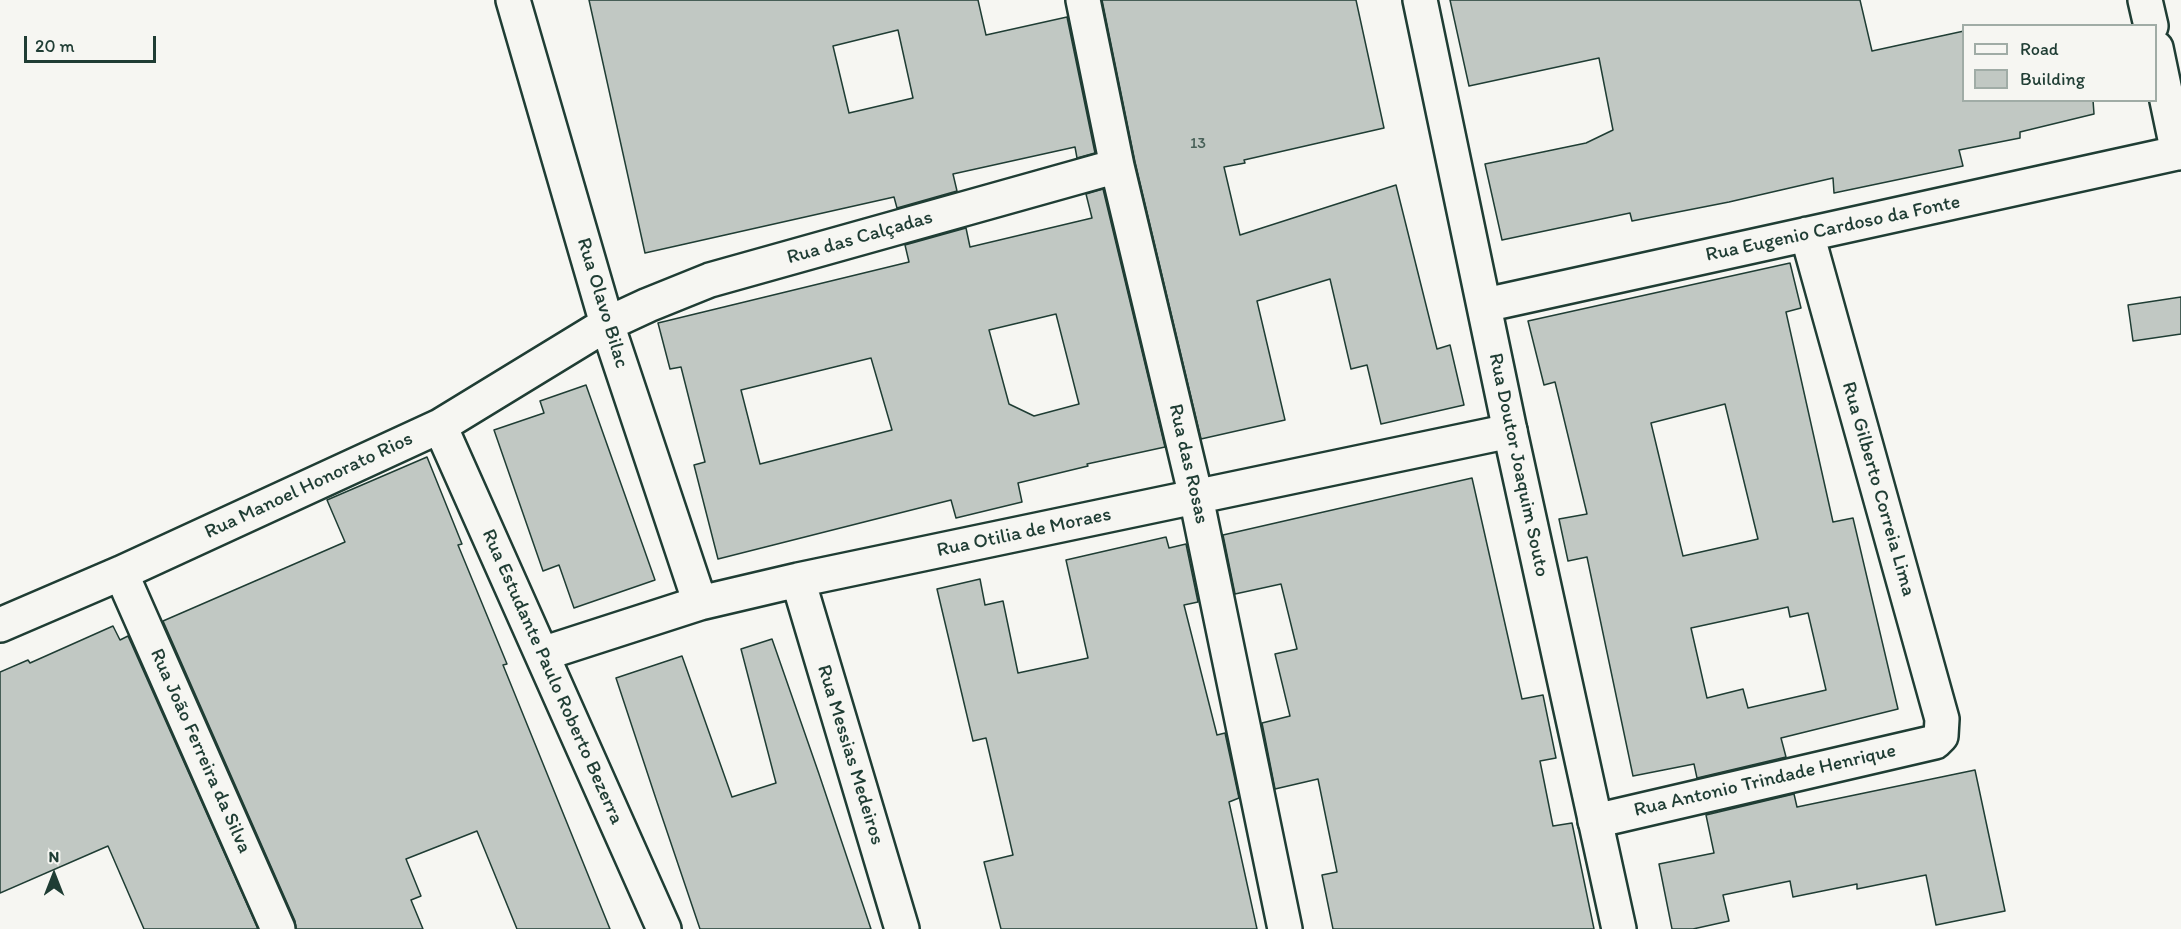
<!DOCTYPE html>
<html>
<head>
<meta charset="utf-8">
<style>
	body { margin:0 }
	#map { position:relative; width:2181px; height:929px; overflow:hidden; background:#f6f6f2; font-family:Itim,sans-serif }
	canvas { display:block }
	.legend { position:absolute; left:1962px; top:24px; width:195px; height:78px; box-sizing:border-box; background:#f6f6f2; border:2px solid #a0aca6; margin:0; padding:8px 10px; list-style:none; font-size:18px; color:#1f3d34 }
	.legend li { display:flex; align-items:center; gap:12px; height:30px }
	.legend b { width:30px; border:2px solid #a0aca6 }
	.north { position:absolute; left:24px; top:845px; width:60px; height:60px; -webkit-text-stroke:4px #f6f6f2; paint-order:stroke; rotate:0deg; font-size:16px; font-weight:700; line-height:24px; text-align:center; color:#1f3d34 }
	.north::after { content:''; display:block; margin:auto; width:21px; height:27px; background:#1f3d34; clip-path:polygon(50% 0,100% 100%,50% 72%,0 100%) }
	.scale { position:absolute; left:24px; top:36px; width:132px; height:27px; box-sizing:border-box; border:3px solid #1f3d34; border-top:0; padding-left:8px; font-size:18px; line-height:21px; white-space:nowrap; color:#1f3d34; -webkit-text-stroke:4px #f6f6f2; paint-order:stroke }
</style>
</head>
<body>
<div id="map">
<canvas width="2181" height="929"></canvas>
<ul class="legend">
<li><b style="height:8px;background:#f6f6f2"></b>Road</li>
<li><b style="height:16px;background:#c1c8c3"></b>Building</li>
</ul>
<div class="north">N</div>
<div class="scale">20 m</div>
</div>
<script>
const ctx = document.querySelector('canvas').getContext('2d');
ctx.lineJoin = 'round';
function paint(path, color) { ctx.fillStyle = color; ctx.fill(path, 'evenodd'); }
const toPath = rows => new Path2D(rows.map(r => 'M' + r).join(''));
function trace(path, color, width, dash) { ctx.strokeStyle = color; ctx.lineWidth = width; ctx.lineCap = dash ? 'butt' : 'round'; ctx.setLineDash(dash || []); ctx.stroke(path); }
function label(font, color, halo, rows, align = 'center') {
  ctx.font = font + ' Itim,sans-serif'; ctx.lineWidth = 6; ctx.setLineDash([]); ctx.textBaseline = 'middle'; ctx.strokeStyle = halo; ctx.fillStyle = color; for (const [text, x, y, turn = 0] of rows) {
    ctx.save(); ctx.translate(x, y); ctx.rotate((+turn || 0) * Math.PI / 180); ctx.textAlign = isNaN(turn) ? turn : align; if (halo) ctx.strokeText(text, 0, 0); ctx.fillText(text, 0, 0); ctx.restore();
  }
}
const building = toPath([
	[589,0,978,0,986,35,1067,17,1095,153,1077,158,1075,147,953,174,957,191,897,208,894,197,645,253,589,0],
	[898,30,913,98,849,113,833,46,898,30],
	[1102,0,1356,0,1384,128,1244,160,1245,163,1224,167,1240,235,1396,185,1437,349,1450,345,1464,405,1381,424,1367,365,1351,369,1330,279,1257,301,1285,420,1201,439,1135,162,1102,0],
	[1450,0,1860,0,1872,51,1964,31,1964,100,2093,100,2094,114,2020,132,2020,138,1959,150,1963,166,1834,193,1833,178,1729,202,1632,221,1630,213,1502,240,1485,164,1586,143,1613,130,1599,58,1469,86,1450,0],
	[1103,189,1165,447,1087,464,1088,466,1018,483,1022,502,956,518,951,500,718,559,694,465,705,462,681,367,670,369,658,323,909,262,905,245,966,228,970,247,1092,218,1086,194,1103,189],
	[1056,314,1079,404,1034,416,1009,404,989,330,1056,314],
	[871,358,892,430,760,464,741,390,871,358],
	[1790,263,1801,308,1786,312,1833,522,1853,518,1898,709,1781,738,1786,757,1697,778,1694,764,1633,776,1587,557,1568,561,1559,519,1587,514,1555,382,1544,385,1528,321,1790,263],
	[1725,404,1758,539,1683,556,1651,423,1725,404],
	[1788,607,1790,617,1808,613,1826,690,1748,708,1743,689,1707,698,1691,628,1788,607],
	[2181,297,2181,334,2133,341,2128,305,2181,297],
	[586,385,655,580,574,608,559,565,543,571,494,430,544,413,540,401,586,385],
	[427,457,462,544,458,545,507,664,503,665,610,929,517,929,477,831,406,859,421,896,411,900,423,929,296,929,295,921,163,621,345,542,327,500,427,457],
	[1472,478,1522,699,1543,695,1556,758,1540,761,1553,826,1572,823,1594,929,1333,929,1322,875,1337,872,1318,779,1275,789,1262,723,1290,716,1275,654,1297,649,1281,584,1235,594,1223,535,1472,478],
	[1166,537,1169,548,1186,544,1198,602,1184,605,1217,735,1225,733,1239,798,1229,802,1257,929,1001,929,984,862,1013,855,986,738,973,741,937,589,980,579,985,605,1003,601,1018,673,1088,658,1066,560,1166,537],
	[113,626,120,640,128,636,258,929,144,929,108,846,0,893,0,672,28,660,30,663,113,626],
	[772,639,819,774,871,929,700,929,656,799,616,678,682,656,732,797,776,783,741,649,772,639],
	[1975,770,2005,911,1936,925,1926,875,1857,889,1857,884,1793,897,1790,881,1723,895,1729,921,1693,929,1672,929,1659,864,1714,853,1706,815,1794,794,1797,807,1975,770]
]);
const street = toPath([
	[513,0,607,324,700,603],
	[1083,0,1117,166,1196,497,1285,929],
	[2145,0,2151,26],
	[2156,48,2178,153],
	[1485,305,2181,152],
	[440,426,664,929],
	[121,573,278,929],
	[798,580,902,929],
	[0,625,121,573,440,426,607,324,648,305,710,280,1117,166],
	[542,654,700,603,798,580,1510,431],
	[1595,821,1935,742,1941,736,1942,719,1807,234]
]);
const secondary = toPath([
	[1420,0,1510,431,1619,929]
]);
const numberNames = [
	["13",1198,144]
];
const streetNames = [
	["Rua Eugenio Cardoso da Fonte",1833,229,-12],
	["Rua das Calçadas",860,238,-16],
	["Rua Olavo Bilac",602,303,73],
	["Rua das Rosas",1188,464,77],
	["Rua Doutor Joaquim Souto",1518,465,78],
	["Rua Manoel Honorato Rios",309,486,-25],
	["Rua Gilberto Correia Lima",1878,489,74],
	["Rua Otilia de Moraes",1024,533,-12],
	["Rua Estudante Paulo Roberto Bezerra",552,677,66],
	["Rua João Ferreira da Silva",200,751,66],
	["Rua Messias Medeiros",850,755,73],
	["Rua Antonio Trindade Henrique",1765,781,-13]
];
paint(building, '#c1c8c3');
trace(building, '#1f3d34', 1.5);
trace(street, '#1f3d34', 38);
trace(secondary, '#1f3d34', 38);
trace(street, '#f6f6f2', 33);
trace(secondary, '#f6f6f2', 33);
label('16px', '#486058', null, numberNames);
label('20px', '#1f3d34', '#f6f6f2', streetNames);
</script>
</body>
</html>
